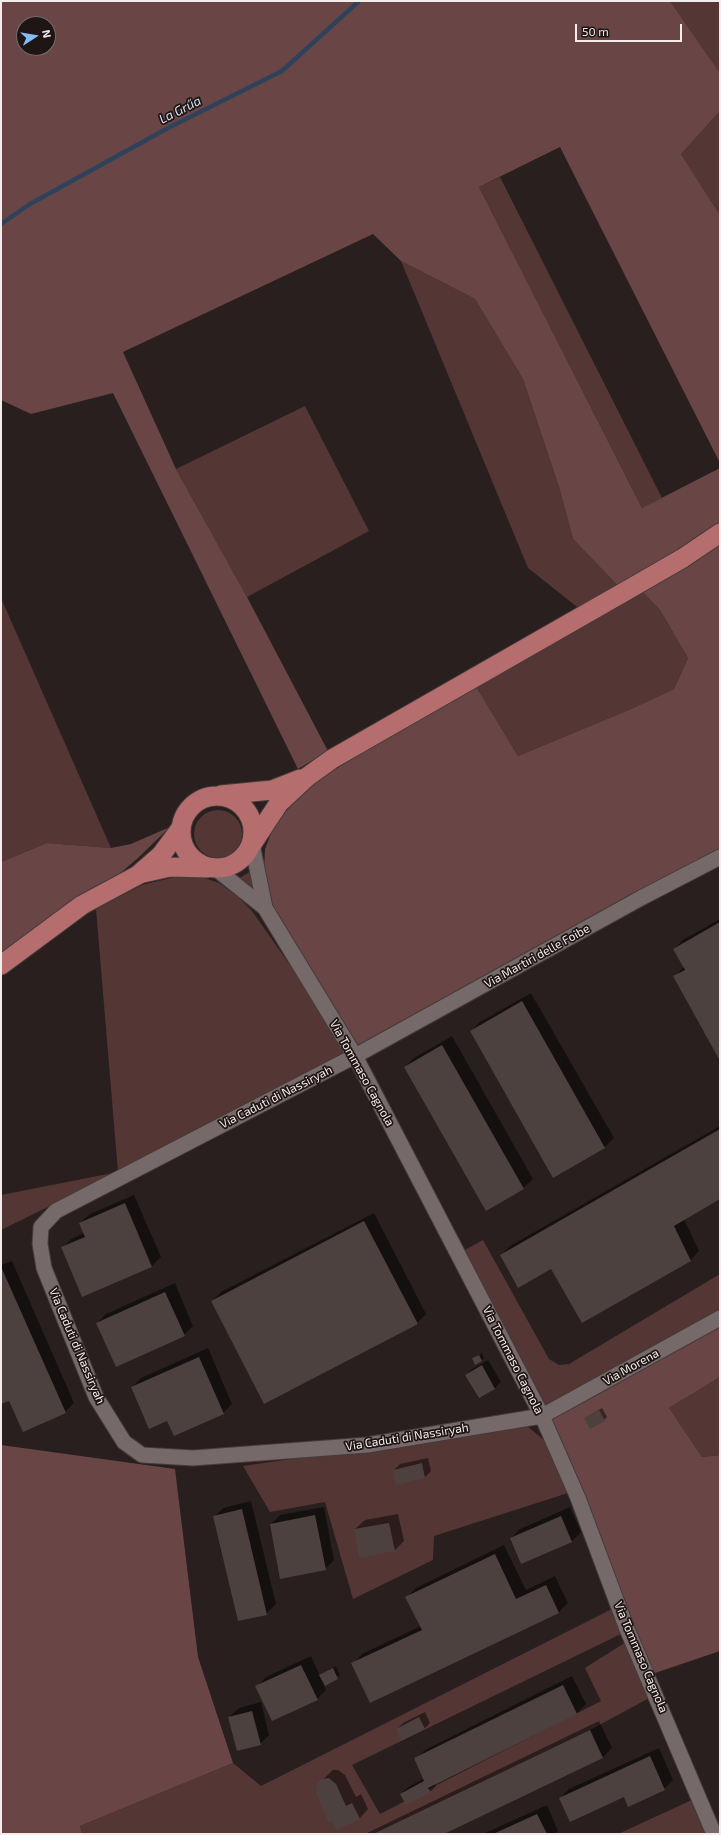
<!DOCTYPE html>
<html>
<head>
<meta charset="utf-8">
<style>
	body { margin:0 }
	#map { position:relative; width:721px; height:1835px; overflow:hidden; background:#291f1e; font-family:"Exo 2",sans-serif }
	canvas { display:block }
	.frame { position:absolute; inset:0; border:2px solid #f3eceb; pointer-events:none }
	.north { position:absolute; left:16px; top:16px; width:40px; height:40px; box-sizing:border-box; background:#201515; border:1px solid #746b6b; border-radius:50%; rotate:78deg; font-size:11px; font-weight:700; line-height:16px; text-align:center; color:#f3eceb }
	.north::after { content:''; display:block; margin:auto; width:14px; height:18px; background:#84bcfb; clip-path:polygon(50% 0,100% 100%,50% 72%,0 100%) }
	.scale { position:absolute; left:575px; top:24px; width:107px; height:18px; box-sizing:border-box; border:2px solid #f3eceb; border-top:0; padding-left:5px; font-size:12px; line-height:14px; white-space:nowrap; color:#f3eceb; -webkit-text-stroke:3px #201515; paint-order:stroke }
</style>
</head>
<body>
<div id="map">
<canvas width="721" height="1835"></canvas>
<div class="frame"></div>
<div class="north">N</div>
<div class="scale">50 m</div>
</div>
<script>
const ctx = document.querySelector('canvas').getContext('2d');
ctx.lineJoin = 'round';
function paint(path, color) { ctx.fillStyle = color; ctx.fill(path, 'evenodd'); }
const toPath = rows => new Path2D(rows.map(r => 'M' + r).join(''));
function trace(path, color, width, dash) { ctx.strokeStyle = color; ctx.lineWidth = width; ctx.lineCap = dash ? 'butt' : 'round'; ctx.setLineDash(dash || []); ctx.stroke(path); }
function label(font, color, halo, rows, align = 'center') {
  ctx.font = font + ' "Exo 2",sans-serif'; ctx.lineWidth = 3.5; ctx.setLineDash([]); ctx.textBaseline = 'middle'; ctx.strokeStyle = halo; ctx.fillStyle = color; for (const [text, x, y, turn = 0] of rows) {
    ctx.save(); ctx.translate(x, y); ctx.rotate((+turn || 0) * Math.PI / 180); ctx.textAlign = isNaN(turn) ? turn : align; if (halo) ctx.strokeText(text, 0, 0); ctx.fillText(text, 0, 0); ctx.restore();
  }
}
const green = toPath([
	[670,1,720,1,720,73],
	[720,111,720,215,681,154],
	[500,177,662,498,642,508,479,187],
	[401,261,475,299,523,379,559,487,573,539,624,592,586,614,528,568],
	[305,406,369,531,247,597,176,469],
	[640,589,660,610,688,658,674,689,631,709,518,756,474,683],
	[1,598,111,848,47,843,1,862],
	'194 834a24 24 0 1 1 48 0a24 24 0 1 1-48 0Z',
	[253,870,258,897,236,880],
	[179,876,201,877,219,883,238,897,252,911,351,1052,119,1172,1,1230,1,1195,118,1172,96,909,142,885],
	[483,1240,549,1359,559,1365,569,1364,720,1274,720,1310,568,1395,544,1407,537,1389,461,1252],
	[720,1377,720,1455,702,1457,669,1408],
	[526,1425,545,1441,568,1493,434,1536,433,1560,353,1599,325,1502,270,1512,243,1466],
	[614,1608,623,1633,352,1765,380,1814,601,1701,585,1668,626,1642,651,1697,590,1730,373,1834,82,1834,80,1826,233,1763,261,1786],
	[694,1799,708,1834,618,1834]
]);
const forest = toPath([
	[1,1,670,1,720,73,720,111,681,154,720,215,720,463,560,147,479,187,642,508,720,468,720,533,624,592,573,539,559,487,523,379,475,299,401,261,373,234,123,352,176,469,247,597,328,751,298,769,113,393,31,414,1,400],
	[24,24,48,24,48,48,24,48],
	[720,541,720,855,354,1050,272,904,264,871,265,849,275,823,310,785,474,683,518,756,631,709,674,689,688,658,660,610,640,589],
	[170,827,138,858,117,876,1,959,1,862,47,843,111,848,131,844],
	[720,1323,720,1377,669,1408,702,1457,720,1455,720,1651,652,1674,581,1488,550,1417],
	[1,1445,175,1469,198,1657,233,1763,80,1826,82,1834,1,1834]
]);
const shadow = toPath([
	[720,919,720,1059,674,977,684,967,674,949,683,940],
	[531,993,614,1138,605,1147,554,1176,471,1031,480,1022],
	[452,1036,533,1179,523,1188,405,1067,414,1058],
	[720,1126,720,1198,684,1219,699,1251,690,1261,551,1268,501,1255,510,1246],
	[134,1195,161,1257,152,1266,83,1296,62,1248,71,1239,84,1233,80,1223,90,1214],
	[374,1213,426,1314,417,1323,212,1301,221,1292],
	[12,1261,74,1403,65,1412,10,1400,1,1403,1,1265],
	[175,1283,193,1326,184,1335,97,1323,106,1314],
	[208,1348,232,1404,223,1413,168,1420,132,1387,141,1378],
	[482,1353,484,1358,482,1360,473,1359],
	[488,1360,501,1382,495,1388,479,1397,466,1375,472,1369],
	[602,1408,607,1417,604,1420,585,1418],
	[428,1458,431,1471,425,1477,394,1470,400,1464],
	[251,1501,276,1604,266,1614,214,1517,223,1508],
	[324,1507,334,1560,325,1569,271,1524,280,1515],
	[570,1507,581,1532,572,1541,522,1563,511,1538,520,1529],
	[398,1514,404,1541,394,1551,355,1529,365,1520],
	[504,1545,526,1590,555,1576,568,1603,559,1612,353,1664,362,1654,421,1626,407,1597,416,1588],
	[311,1656,320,1676,336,1666,340,1675,324,1685,326,1690,317,1699,257,1687,266,1677],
	[572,1676,586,1704,577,1713,435,1784,436,1786,430,1792,401,1794,407,1788,425,1778,415,1759,425,1750],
	[261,1702,269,1735,260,1744,229,1717,239,1708],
	[425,1712,430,1723,424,1729,397,1729,403,1723],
	[599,1721,612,1748,603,1757,442,1834,365,1834],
	[659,1748,673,1780,664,1789,624,1796,560,1798,569,1789],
	[333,1770,338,1770,345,1775,356,1797,361,1794,368,1809,359,1819,318,1784],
	[547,1805,558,1831,555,1834,483,1834]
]);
const stream = toPath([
	[1,224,30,204,168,128,282,71,359,1]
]);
const building = toPath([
	[720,922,720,1061,673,976,685,970,673,949],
	[522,1001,605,1148,553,1178,470,1031],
	[442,1045,524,1189,486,1211,404,1067],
	[720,1129,720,1199,674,1226,691,1261,582,1323,551,1269,518,1288,500,1255],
	[125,1203,152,1267,82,1297,61,1247,85,1237,79,1223],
	[364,1221,418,1324,264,1404,211,1301],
	[2,1269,66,1413,23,1432,9,1401,1,1404],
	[165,1292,185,1336,116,1367,96,1323],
	[479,1355,482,1361,475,1365,472,1358],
	[199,1357,224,1414,174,1436,167,1421,149,1429,131,1387],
	[482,1365,495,1389,479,1398,465,1375],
	[599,1410,605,1421,590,1429,584,1418],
	[422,1463,425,1478,396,1485,393,1470],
	[242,1509,267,1615,238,1621,213,1516],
	[315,1515,326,1570,280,1579,270,1524],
	[561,1516,572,1542,521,1564,510,1538],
	[389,1523,395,1551,359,1558,354,1529],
	[495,1554,516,1599,546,1585,559,1613,370,1703,351,1663,422,1630,405,1597],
	[301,1665,318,1700,272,1721,255,1686],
	[333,1668,338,1679,325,1686,319,1675],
	[563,1685,577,1714,428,1788,431,1792,406,1805,400,1794,424,1781,414,1758],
	[252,1711,261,1745,237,1751,228,1717],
	[419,1717,425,1729,401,1741,396,1729],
	[590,1730,603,1758,444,1834,373,1834],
	[650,1756,665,1790,628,1807,624,1797,570,1822,559,1798],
	[329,1778,336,1784,346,1806,352,1803,360,1819,336,1830,332,1821,329,1823,316,1793,317,1783,322,1779],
	[537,1814,547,1834,493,1834]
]);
const minor = toPath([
	[252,844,265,908],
	[720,857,641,898,355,1056,56,1211,41,1227,40,1244,44,1268,96,1397,124,1442,142,1455,193,1458,367,1445,542,1416,720,1318],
	[216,869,265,908,355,1056,542,1416,578,1498,627,1629,714,1834]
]);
const major = toPath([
	[221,795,272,790,300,779],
	'181 832a36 36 0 1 1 72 0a36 36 0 1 1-72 0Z',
	[252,844,279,803,307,777,332,759,624,592,683,558,720,533],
	[143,873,170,867,208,868],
	[1,965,82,905,138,875,161,855,181,828]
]);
const streetNames = [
	["Via Martiri delle Foibe",537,956,-29],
	["Via Tommaso Cagnola",362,1073,61],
	["Via Caduti di Nassiryah",276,1097,-27],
	["Via Caduti di Nassiryah",77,1346,67],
	["Via Tommaso Cagnola",513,1360,63],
	["Via Morena",631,1367,-29],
	["Via Caduti di Nassiryah",407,1437,-9],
	["Via Tommaso Cagnola",641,1657,67]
];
const waterNames = [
	["La Grűa",180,110,-27]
];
paint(green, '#543635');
paint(forest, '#694645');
paint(shadow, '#0007');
trace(stream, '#2e435b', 4.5);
paint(building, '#4d4140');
trace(minor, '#443b3a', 17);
trace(major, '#443b3a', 21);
trace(minor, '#766969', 15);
trace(major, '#b66d6e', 19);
label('12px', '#f3eceb', '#201515', streetNames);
label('italic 13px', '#d1e2f5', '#201515', waterNames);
</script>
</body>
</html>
